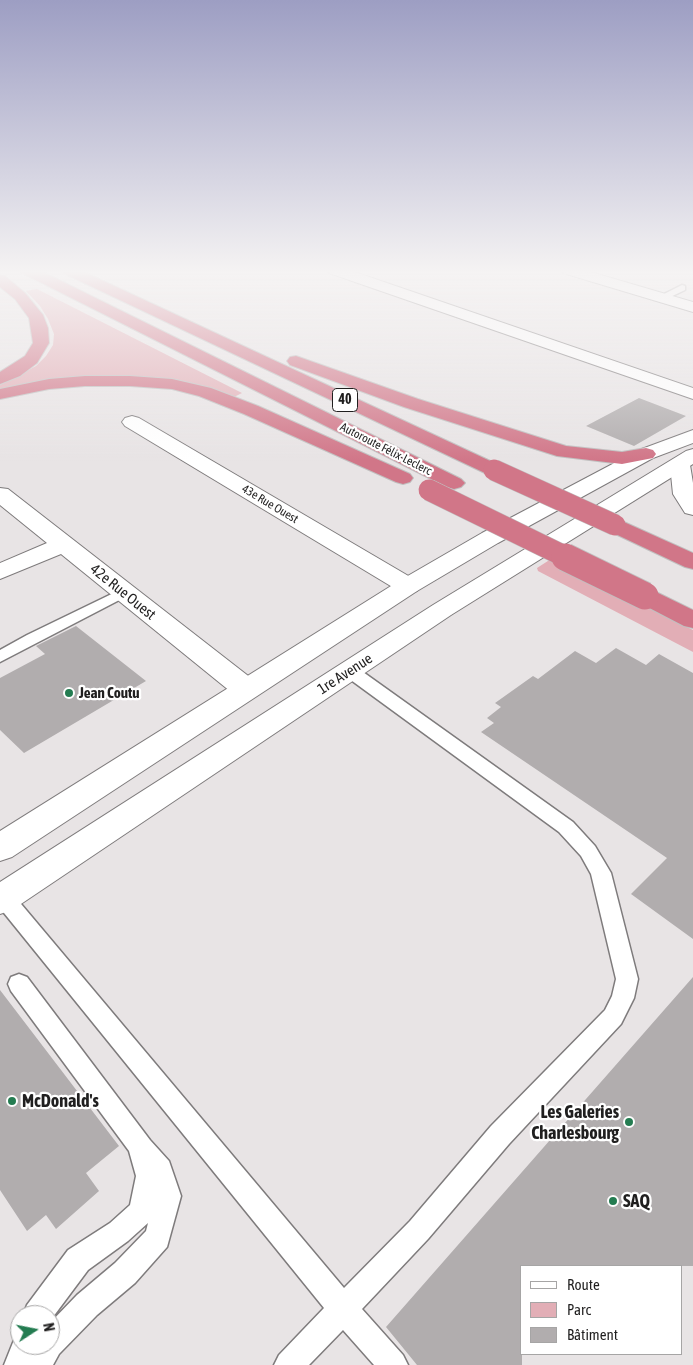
<!DOCTYPE html>
<html>
<head>
<meta charset="utf-8">
<style>
	body { margin:0 }
	#map { position:relative; width:693px; height:1365px; overflow:hidden; background:#e8e4e5; font-family:"Asap Condensed",sans-serif }
	canvas { display:block }
	.legend { position:absolute; left:520px; top:1265px; width:162px; height:90px; box-sizing:border-box; background:#fff; border:1px solid #a6a5a5; margin:0; padding:6px 9px; list-style:none; font-size:15px; color:#201f1f }
	.legend li { display:flex; align-items:center; gap:10px; height:25px }
	.legend b { width:25px; border:1px solid #a6a5a5 }
	.north { position:absolute; left:10px; top:1305px; width:50px; height:50px; box-sizing:border-box; background:#fff; border:1px solid #a6a5a5; border-radius:50%; rotate:79deg; font-size:14px; font-weight:700; line-height:20px; text-align:center; color:#201f1f }
	.north::after { content:''; display:block; margin:auto; width:18px; height:22px; background:#247c51; clip-path:polygon(50% 0,100% 100%,50% 72%,0 100%) }
</style>
</head>
<body>
<div id="map">
<canvas width="693" height="1365"></canvas>
<ul class="legend">
<li><b style="height:6px;background:#fff"></b>Route</li>
<li><b style="height:14px;background:#e2aeb6"></b>Parc</li>
<li><b style="height:14px;background:#b1adae"></b>Bâtiment</li>
</ul>
<div class="north">N</div>
</div>
<script>
const ctx = document.querySelector('canvas').getContext('2d');
ctx.lineJoin = 'round';
function paint(path, color) { ctx.fillStyle = color; ctx.fill(path, 'evenodd'); }
const toPath = rows => new Path2D(rows.map(r => 'M' + r).join(''));
function trace(path, color, width, dash) { ctx.strokeStyle = color; ctx.lineWidth = width; ctx.lineCap = dash ? 'butt' : 'round'; ctx.setLineDash(dash || []); ctx.stroke(path); }
function label(font, color, halo, rows, align = 'center') {
  ctx.font = font + ' "Asap Condensed",sans-serif'; ctx.lineWidth = 4.5; ctx.setLineDash([]); ctx.textBaseline = 'middle'; ctx.strokeStyle = halo; ctx.fillStyle = color; for (const [text, x, y, turn = 0] of rows) {
    ctx.save(); ctx.translate(x, y); ctx.rotate((+turn || 0) * Math.PI / 180); ctx.textAlign = isNaN(turn) ? turn : align; if (halo) ctx.strokeText(text, 0, 0); ctx.fillText(text, 0, 0); ctx.restore();
  }
}
const green = toPath([
	[37,289,242,393,234,397,217,390,171,380,119,376,40,381,0,389,0,385,36,366,46,356,53,345,54,334,48,319,40,306,26,291],
	[551,559,693,630,693,652,538,571,537,568]
]);
const building = toPath([
	[639,398,686,416,634,446,586,426],
	[76,626,146,681,24,753,0,730,0,678,45,654,36,646],
	[616,648,646,665,659,654,693,673,693,939,631,894,667,858,481,732,494,723,487,718,501,707,495,703,533,676,538,679,575,651,596,663],
	[693,977,693,1266,522,1266,522,1365,417,1365,386,1327],
	[0,990,119,1146,86,1173,99,1191,56,1229,46,1215,27,1231,0,1190]
]);
const service = toPath([
	[682,285,685,286,685,290,664,300,661,301,656,298,682,285],
	[124,588,129,589,131,592,129,595,0,662,0,650,27,635,124,588],
	[350,666,356,667,573,822,595,846,611,873,638,979,634,998,621,1024,509,1144,428,1239,362,1309,403,1355,408,1365,374,1365,343,1330,309,1365,274,1365,279,1355,324,1308,0,908,0,891,4,890,11,892,344,1288,410,1221,491,1126,605,1010,612,996,616,979,591,874,581,856,559,832,344,675,342,671,344,667,350,666],
	[19,974,27,977,150,1140,169,1161,181,1196,167,1247,135,1283,97,1315,59,1354,53,1365,4,1365,16,1335,20,1333,20,1345,50,1345,50,1323,77,1295,115,1263,146,1231,148,1223,128,1241,88,1270,50,1321,50,1315,23,1315,27,1305,68,1250,110,1223,130,1205,136,1176,129,1151,11,991,8,984,11,977,19,974]
]);
const minor = toPath([
	[327,270,349,270,693,388,693,399,329,273,327,270],
	[132,416,139,418,417,581,420,586,417,591,408,593,399,591,125,426,122,422,125,418,132,416],
	[680,459,687,461,690,465,693,483,693,515,685,513,673,494,670,465,673,461,680,459],
	[0,488,8,489,256,682,260,689,256,696,246,698,236,696,61,554,0,579,0,563,47,543,0,505,0,488]
]);
const tertiary = toPath([
	[561,270,584,270,693,302,693,312,563,273,561,270],
	[693,430,693,443,653,458,498,543,417,591,12,857,0,861,0,831,399,581,482,533,639,450,693,430],
	[693,449,693,464,451,615,12,910,0,914,0,882,433,605,686,451,693,449]
]);
const motorway = toPath([
	[20,270,39,270,461,479,465,483,461,487,454,489,447,487,22,273,20,270],
	[61,270,80,270,501,466,504,470,501,474,494,476,487,474,63,273,61,270],
	[0,275,5,276,25,293,43,315,48,328,49,343,37,363,20,376,0,384,0,372,25,356,33,343,29,318,15,299,0,287,0,275],
	[296,356,418,399,566,446,622,452,646,448,653,450,656,454,653,458,622,464,557,456,404,407,290,365,287,361,290,357,296,356],
	[85,376,130,376,172,379,211,388,258,406,410,474,413,478,410,482,403,484,396,482,244,414,199,396,172,389,130,386,85,386,49,389,0,399,0,389,49,379,85,376],
	[615,518,693,553,693,569,685,567,607,530,604,525,607,520,615,518],
	[645,589,654,591,693,610,693,628,684,626,636,601,633,596,636,591,645,589]
]);
const motorwayBridgeFar1 = toPath([
	[494,470,615,525],
	[429,490,568,558]
]);
const motorwayBridge = toPath([
	[565,557,645,596]
]);
const markers = [
	[69,693,5,"#247c51"],
	[12,1101,5,"#247c51"],
	[629,1122,5,"#247c51"],
	[613,1201,5,"#247c51"]
];
const farStreetnames = [
	["Autoroute Félix-Leclerc",386,449,27],
	["43e Rue Ouest",270,504,31]
];
const shields = [
	[345,400,25]
];
const shieldNames = [
	["40",345,400]
];
const streetNames = [
	["42e Rue Ouest",123,592,39],
	["1re Avenue",345,674,-33]
];
const poiNames = [
	["Jean Coutu",79,693]
];
const nearPoinames = [
	["McDonald's",22,1101],
	["Les Galeries",619,1112,"right"],
	["Charlesbourg",619,1133,"right"],
	["SAQ",623,1201]
];
paint(green, '#e2aeb6');
paint(building, '#b1adae');
trace(service, '#7e7b7c', 3);
trace(minor, '#7e7b7c', 2);
trace(tertiary, '#7e7b7c', 2);
trace(motorway, '#c1c0c0', 2);
paint(service, '#fff');
paint(minor, '#fff');
paint(tertiary, '#fff');
paint(motorway, '#d17688');
trace(motorwayBridgeFar1, '#c1c0c0', 22, []);
trace(motorwayBridge, '#c1c0c0', 29, []);
trace(motorwayBridgeFar1, '#d17688', 21);
trace(motorwayBridge, '#d17688', 27);
const sky = ctx.createLinearGradient(0, 0, 0, 461);
sky.addColorStop(0, '#9d9ec3');
sky.addColorStop(0.59, '#f5f3f3');
sky.addColorStop(1, '#f5f3f300');
ctx.fillStyle = sky;
ctx.fillRect(0, 0, 693, 461);
for (const [x, y, r, color] of markers) { const dot = new Path2D(); dot.arc(x, y, r, 0, 2 * Math.PI); ctx.fillStyle = color; ctx.fill(dot); trace(dot, '#fff', 2); }
label('12px', '#201f1f', '#fff', farStreetnames);
for (const [x, y, w] of shields) { const box = new Path2D(); box.roundRect(x - w / 2, y - 11.5, w, 23, 4); ctx.fillStyle = '#fff'; ctx.fill(box); trace(box, '#201f1f', 1); }
label('bold 14px', '#201f1f', null, shieldNames);
label('15px', '#201f1f', '#fff', streetNames);
label('bold 15px', '#201f1f', '#fff', poiNames, 'left');
label('bold 18px', '#201f1f', '#fff', nearPoinames, 'left');
</script>
</body>
</html>
